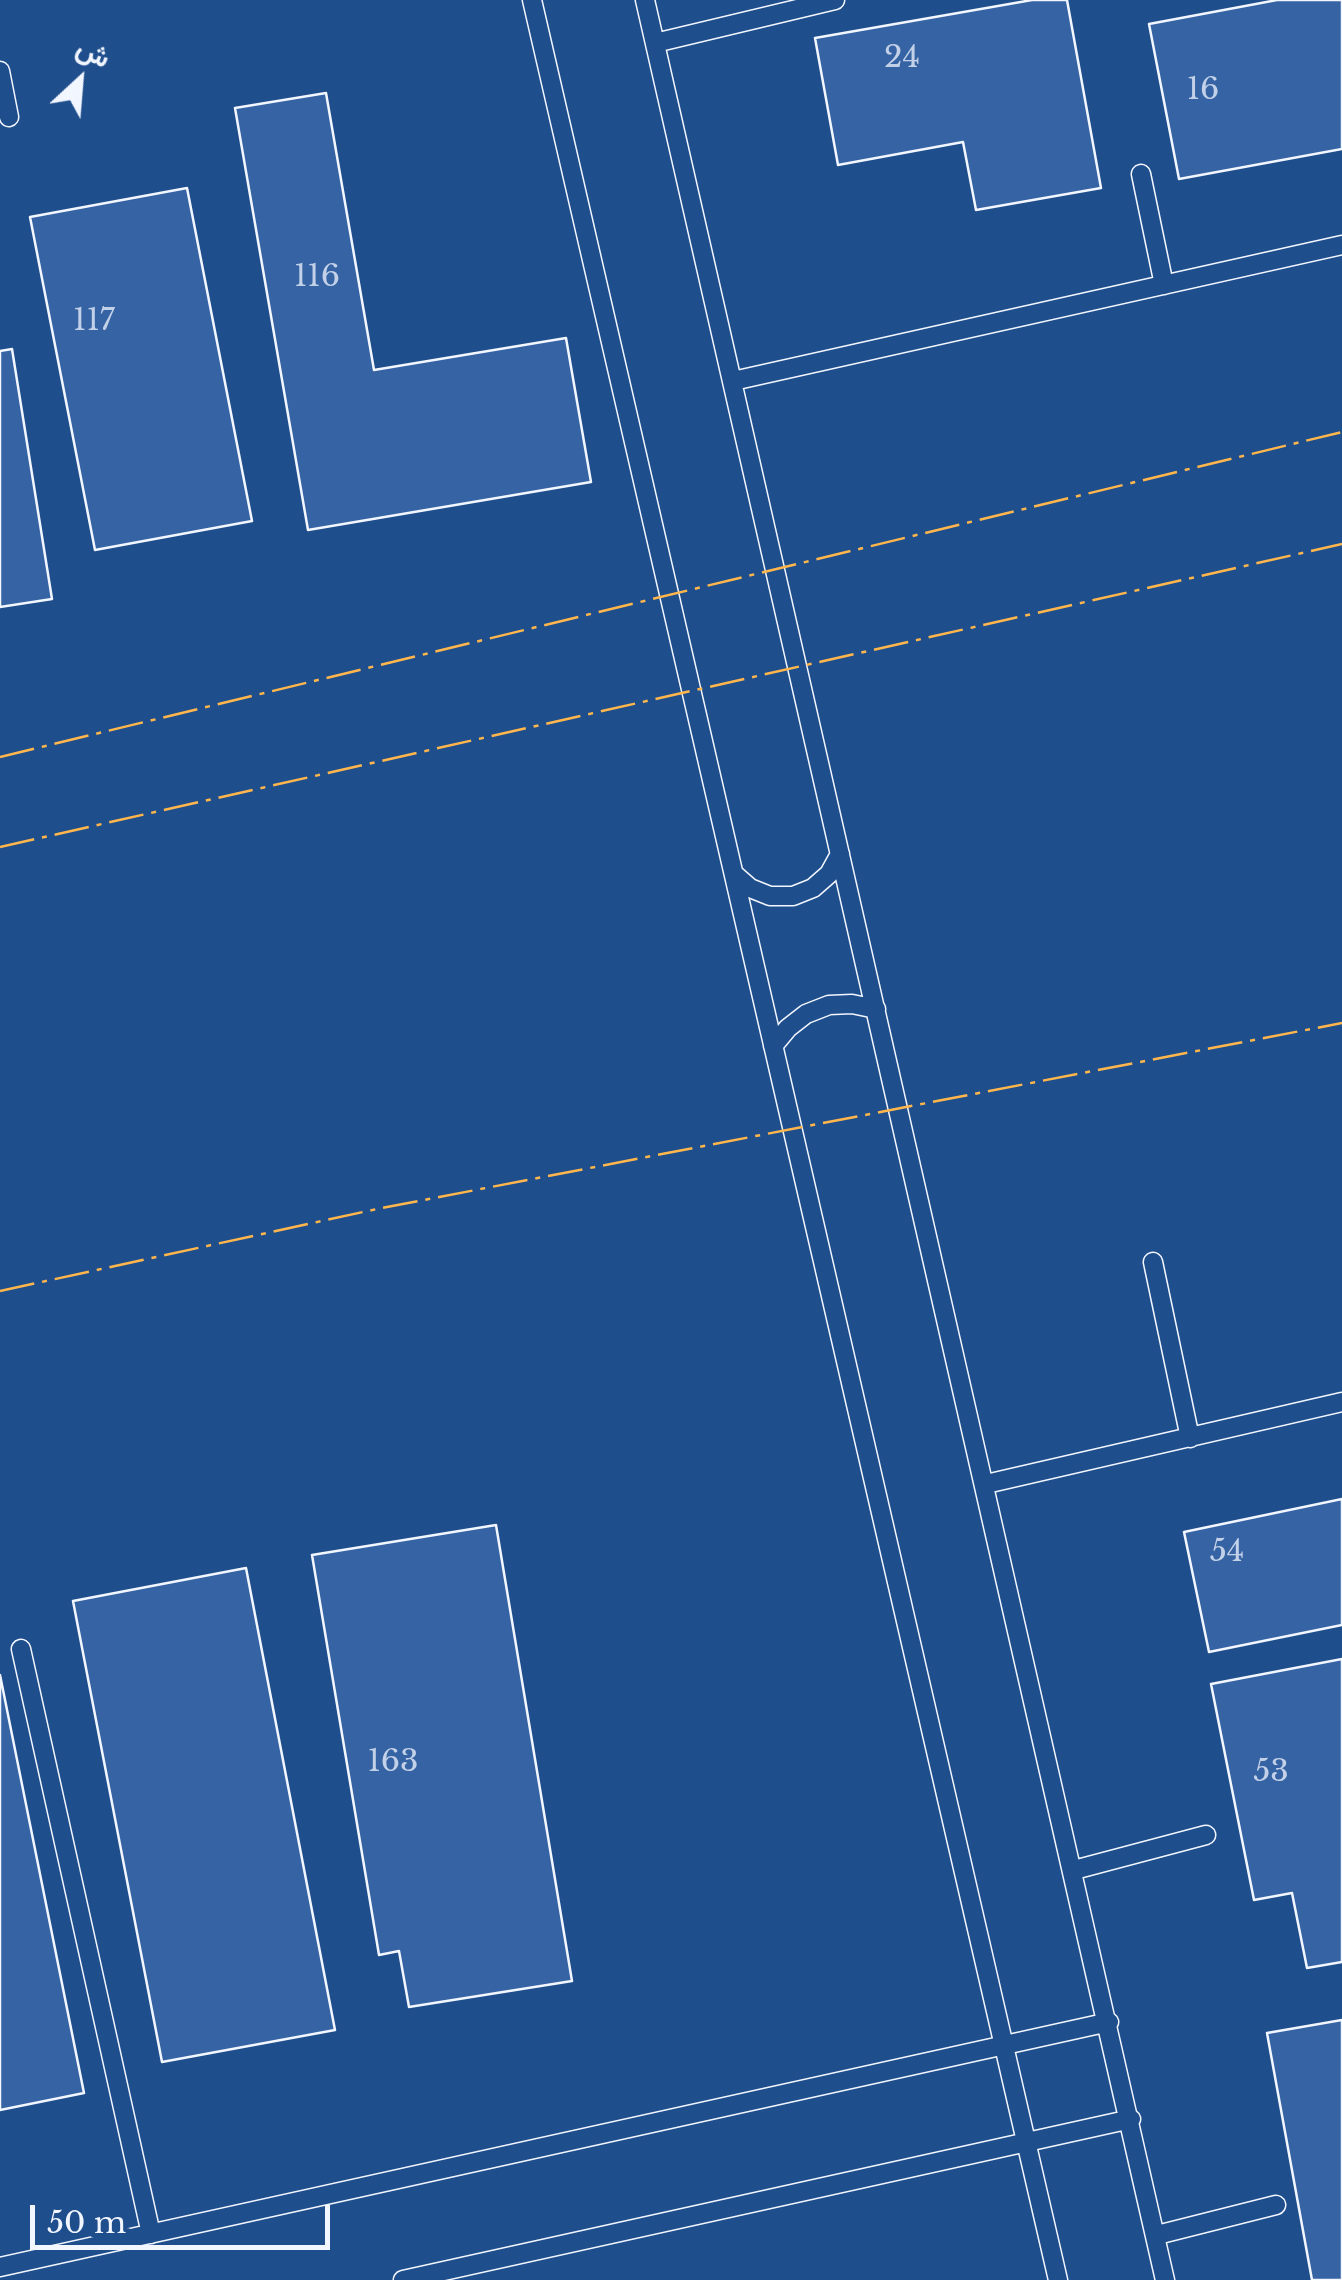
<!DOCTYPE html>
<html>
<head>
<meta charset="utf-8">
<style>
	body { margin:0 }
	#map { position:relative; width:1342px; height:2280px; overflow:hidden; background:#1f4e8c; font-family:"Libre Baskerville",Vazirmatn,serif }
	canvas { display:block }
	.north { position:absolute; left:30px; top:30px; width:100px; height:100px; -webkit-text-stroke:8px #1f4e8c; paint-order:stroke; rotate:26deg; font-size:28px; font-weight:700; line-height:40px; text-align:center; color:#f2f6ff }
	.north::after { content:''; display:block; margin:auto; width:35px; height:45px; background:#f2f6ff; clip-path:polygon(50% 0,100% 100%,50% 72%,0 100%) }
	.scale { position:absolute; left:30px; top:2205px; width:300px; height:45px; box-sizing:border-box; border:5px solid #f2f6ff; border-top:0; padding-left:12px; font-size:30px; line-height:35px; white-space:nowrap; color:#f2f6ff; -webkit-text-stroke:8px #1f4e8c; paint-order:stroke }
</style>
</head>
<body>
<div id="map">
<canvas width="1342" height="2280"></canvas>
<div class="north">ش</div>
<div class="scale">50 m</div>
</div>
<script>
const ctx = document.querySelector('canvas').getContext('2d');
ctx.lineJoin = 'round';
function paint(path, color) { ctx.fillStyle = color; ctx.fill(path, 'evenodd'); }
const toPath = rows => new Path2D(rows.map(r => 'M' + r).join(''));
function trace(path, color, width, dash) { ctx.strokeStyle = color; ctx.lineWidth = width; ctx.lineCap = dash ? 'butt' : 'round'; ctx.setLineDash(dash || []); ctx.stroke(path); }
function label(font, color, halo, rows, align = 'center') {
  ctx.font = font + ' "Libre Baskerville",serif'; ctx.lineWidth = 8; ctx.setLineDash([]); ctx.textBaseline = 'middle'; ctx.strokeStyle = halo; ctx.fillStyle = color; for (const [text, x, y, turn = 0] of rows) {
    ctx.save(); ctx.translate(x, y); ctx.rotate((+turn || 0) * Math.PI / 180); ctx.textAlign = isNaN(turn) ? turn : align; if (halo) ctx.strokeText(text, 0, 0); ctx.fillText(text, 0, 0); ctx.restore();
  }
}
const building = toPath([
	[1032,0,1067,0,1101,188,976,210,963,142,838,165,815,38,1032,0],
	[1277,0,1342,0,1342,149,1179,179,1149,24,1277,0],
	[326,93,374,370,566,338,591,482,308,530,235,108,326,93],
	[187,188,252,521,95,550,30,217,187,188],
	[12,349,52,599,0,607,0,351,12,349],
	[1342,1499,1342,1625,1209,1652,1184,1532,1342,1499],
	[496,1525,572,1981,409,2007,399,1951,379,1955,312,1555,496,1525],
	[246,1568,335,2030,162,2062,73,1601,246,1568],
	[1342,1659,1342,1962,1307,1968,1292,1893,1254,1900,1211,1684,1342,1659],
	[0,1675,84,2093,0,2110,0,1675],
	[1342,2020,1342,2280,1312,2280,1267,2033,1342,2020]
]);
const lane = toPath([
	[532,0,1058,2280],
	[645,0,1165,2280],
	[655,43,835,0],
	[0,71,9,117],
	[1141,174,1164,285],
	[733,381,1342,245],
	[734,874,750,888,770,896,793,896,813,888,829,874,840,854],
	[773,1046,788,1028,806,1014,829,1005,852,1004,876,1009],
	[1153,1262,1190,1438],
	[986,1484,1342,1402],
	[21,1649,151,2234],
	[1074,1870,1206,1835],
	[1157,2235,1276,2205],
	[0,2267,1109,2022],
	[403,2280,1131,2119]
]);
const power = toPath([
	[0,757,1342,432],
	[0,847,1342,544],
	[0,1291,377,1209,1342,1023]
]);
const numberNames = [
	["24",902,59],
	["16",1203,91],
	["116",317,278],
	["117",94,322],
	["54",1227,1553],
	["163",393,1763],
	["53",1271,1773]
];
paint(building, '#3563a3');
trace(building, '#f2f6ff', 2.5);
trace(lane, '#f2f6ff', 21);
trace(lane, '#1f4e8c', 18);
trace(power, '#ffb74d', 2.5, [35, 8, 5, 8]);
label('30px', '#c3d1e8', null, numberNames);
</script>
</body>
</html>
